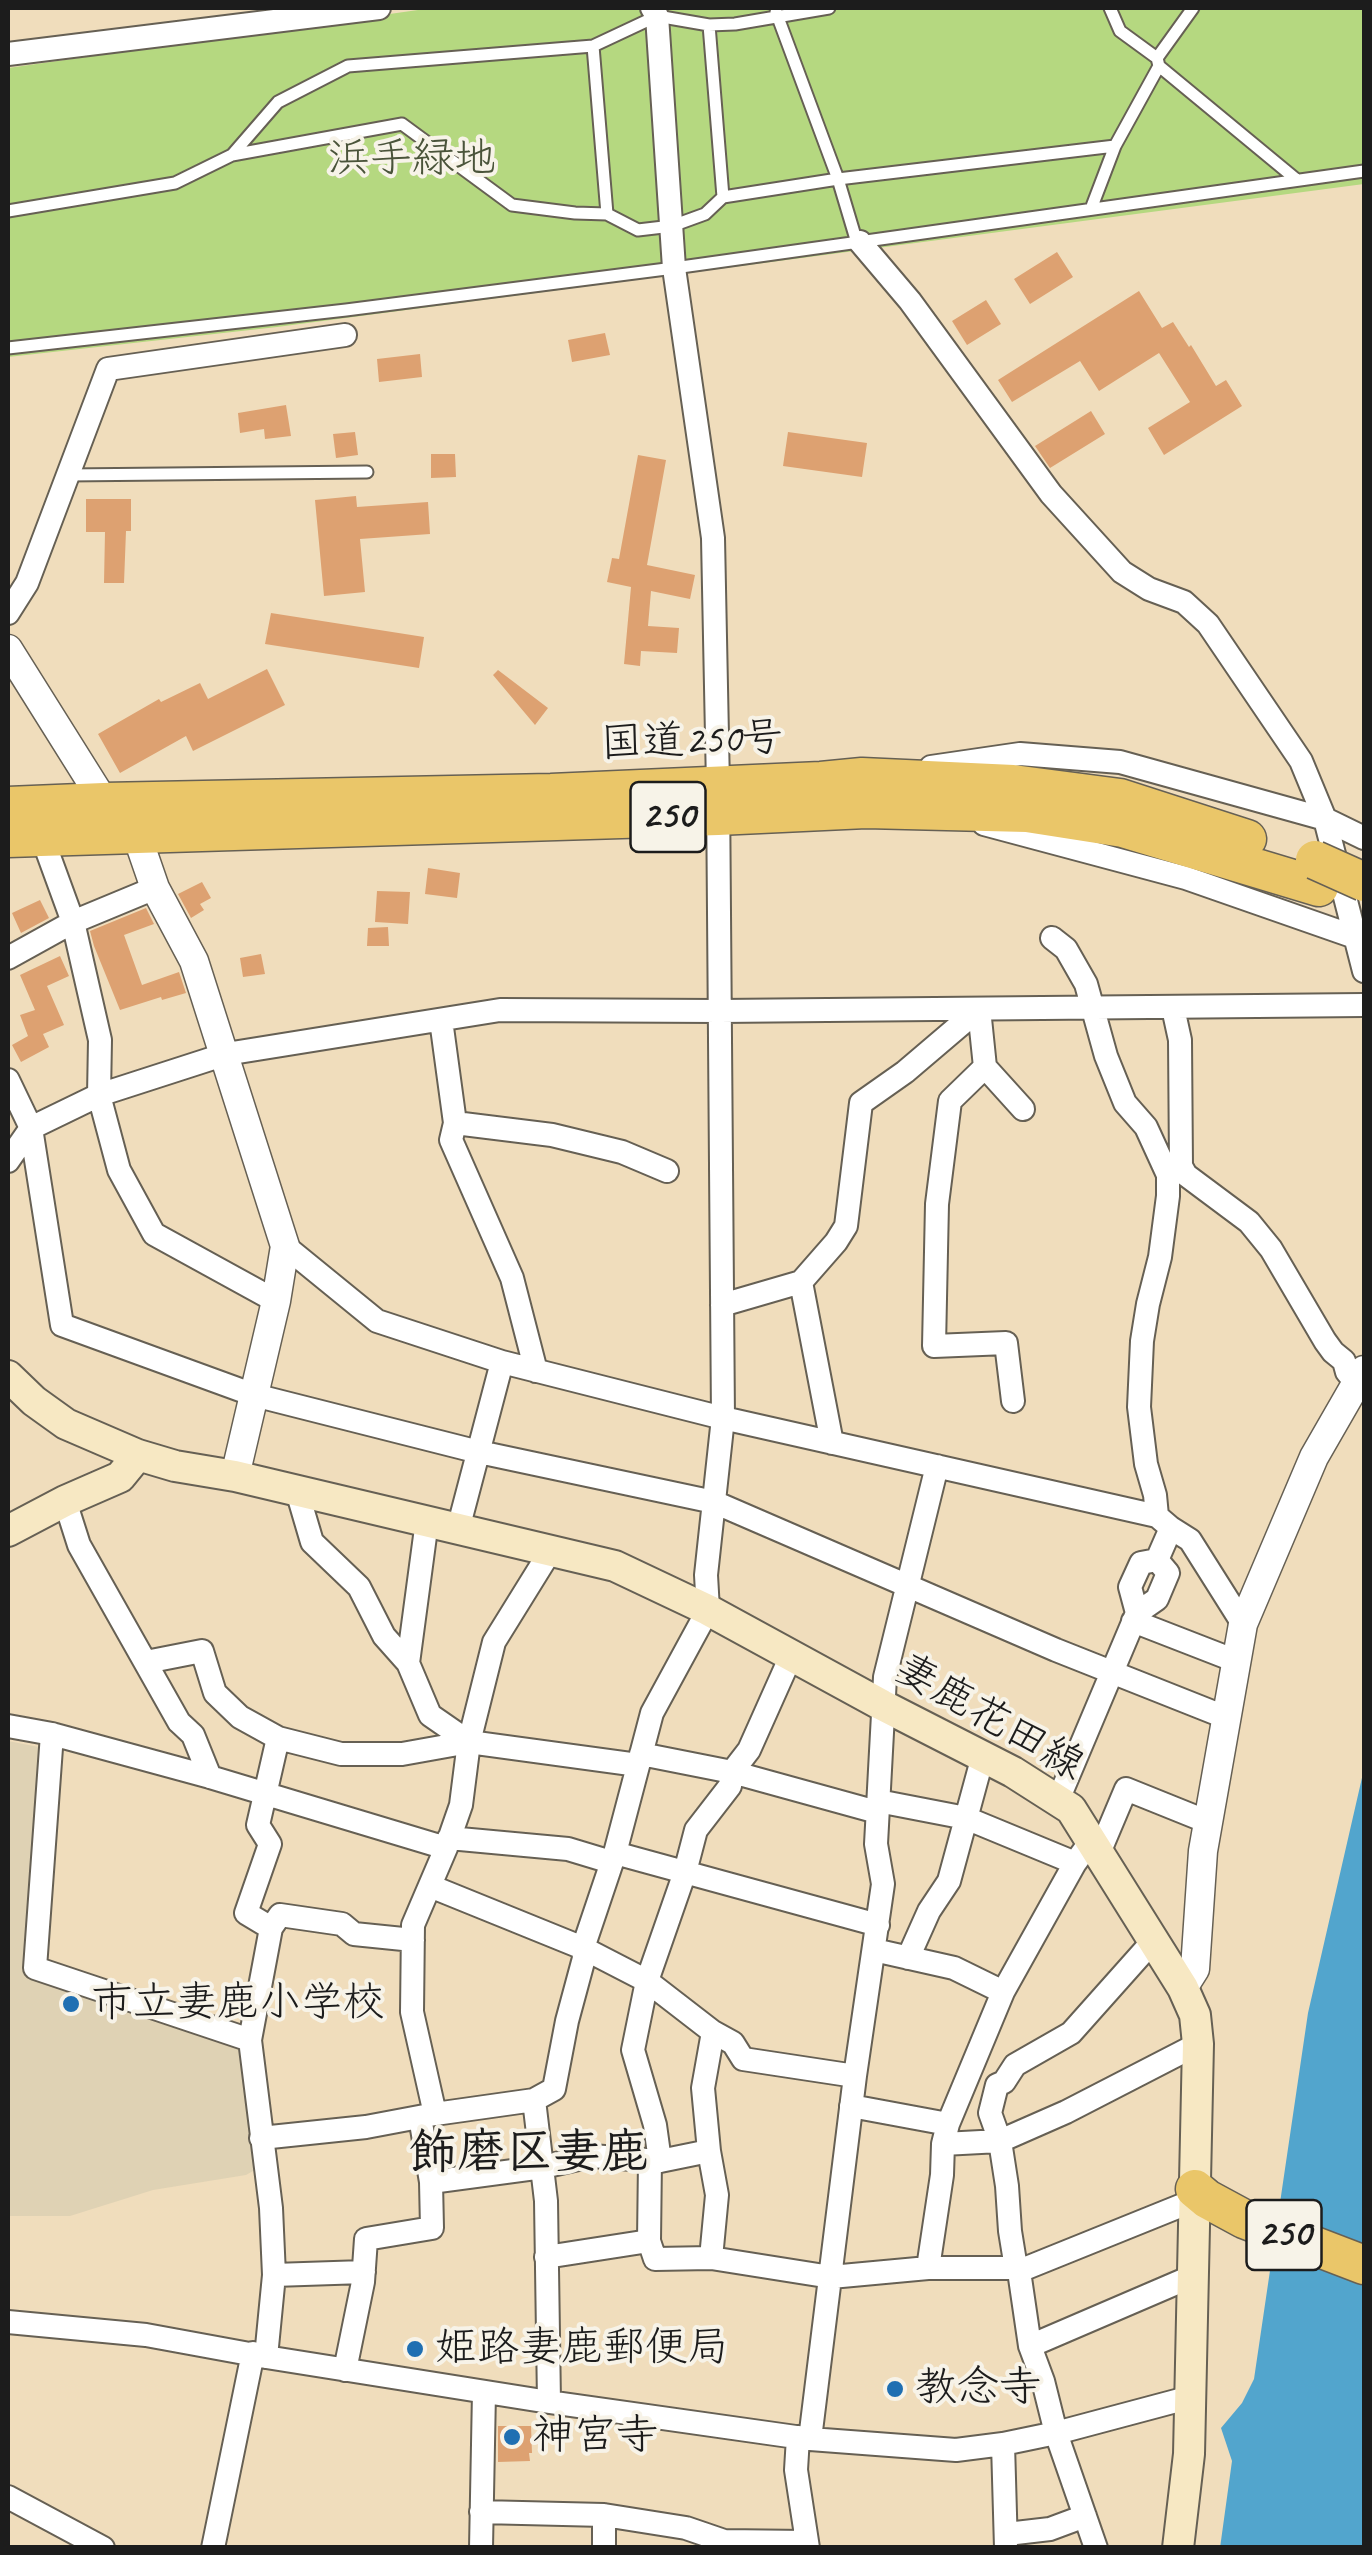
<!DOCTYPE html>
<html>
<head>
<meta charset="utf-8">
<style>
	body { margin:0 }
	#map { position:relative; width:1372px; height:2555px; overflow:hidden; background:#f0ddbc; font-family:Caveat,sans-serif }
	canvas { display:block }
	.frame { position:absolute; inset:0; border:10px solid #1c1c1c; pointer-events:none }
</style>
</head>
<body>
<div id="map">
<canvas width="1372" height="2555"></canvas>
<div class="frame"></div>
</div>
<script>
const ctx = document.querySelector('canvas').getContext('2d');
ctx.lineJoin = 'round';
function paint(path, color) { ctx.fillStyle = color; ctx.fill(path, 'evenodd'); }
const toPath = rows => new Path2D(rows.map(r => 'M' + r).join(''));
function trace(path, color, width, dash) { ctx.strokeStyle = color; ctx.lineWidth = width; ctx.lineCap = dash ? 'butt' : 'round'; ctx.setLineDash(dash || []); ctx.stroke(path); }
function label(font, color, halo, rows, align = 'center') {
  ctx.font = font + ' Caveat,"Klee One",sans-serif'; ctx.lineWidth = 8; ctx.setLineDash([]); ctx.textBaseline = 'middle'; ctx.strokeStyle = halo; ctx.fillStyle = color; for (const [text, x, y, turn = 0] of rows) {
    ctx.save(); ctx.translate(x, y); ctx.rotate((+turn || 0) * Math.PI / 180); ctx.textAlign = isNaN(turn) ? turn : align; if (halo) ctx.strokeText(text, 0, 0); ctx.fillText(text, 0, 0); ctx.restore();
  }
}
const built = toPath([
	[8,1741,39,1747,42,1756,29,1968,239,2040,260,2167,246,2175,153,2190,70,2216,8,2216]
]);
const green = toPath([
	[432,8,1364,8,1364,184,277,327,8,357,8,68]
]);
const water = toPath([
	[1364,1769,1364,2547,1220,2548,1232,2461,1221,2428,1242,2403,1254,2379,1308,2013]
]);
const building = toPath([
	[1057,252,1073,277,1030,304,1014,279],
	[1139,291,1162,328,1173,322,1189,347,1191,345,1216,386,1226,380,1242,406,1164,455,1148,428,1190,402,1159,353,1099,391,1080,361,1012,402,998,380],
	[986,300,1001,324,967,345,952,321],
	[605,333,610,355,572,362,568,340],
	[420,354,422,377,379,382,377,359],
	[286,405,291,436,265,439,264,429,240,433,238,413],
	[1091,411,1105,434,1050,468,1035,446],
	[355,432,358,455,336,458,333,434],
	[788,432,867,443,862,477,783,466],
	[431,454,455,454,456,477,431,478],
	[638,455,666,460,647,565,695,575,690,599,651,591,648,626,679,628,677,653,641,651,640,666,624,664,631,587,607,582,612,558,619,559],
	[356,496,357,507,428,502,430,534,360,539,365,592,324,596,315,500],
	[86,499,131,499,131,531,126,531,124,583,104,583,105,532,86,532],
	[271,613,424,637,419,668,265,644],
	[267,669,285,705,193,751,186,736,120,773,98,734,159,699,161,702,200,683,208,699],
	[498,670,548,708,535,725,493,675],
	[428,868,460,873,457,898,425,894],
	[202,882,211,898,200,904,204,910,191,918,178,894],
	[377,891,410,892,408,924,375,922],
	[40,900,49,918,21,933,12,913],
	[146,908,154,924,124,935,142,985,179,972,186,993,162,1000,161,997,120,1010,94,946,90,931],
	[388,927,389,946,367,946,368,928],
	[261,954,265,974,243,977,240,958],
	[60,956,69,976,47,986,64,1025,43,1034,49,1047,21,1062,12,1045,28,1036,20,1015,35,1010,20,975],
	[498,2426,531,2426,532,2453,529,2453,530,2461,498,2462]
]);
const service = toPath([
	[1110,8,1120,31,1157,58],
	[776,12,838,179,855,236,860,242],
	[709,25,723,197],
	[593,46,607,214],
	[1159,66,1297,180],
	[232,155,402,124,512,205,575,213,607,214,638,230,672,226,705,214,723,197,838,179,1115,146,1159,66,1157,58,1193,8],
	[1091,209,1115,146],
	[8,211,175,183,232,155,278,102,348,66,593,46,657,16,709,25,735,24,829,8],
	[8,348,346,310,674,268,1364,171],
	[67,475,367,472]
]);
const minor = toPath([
	[8,54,379,8],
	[860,242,910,301,1051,494,1122,572,1149,589,1184,602,1208,624,1301,761,1325,819,1364,971],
	[8,613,27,583,108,369,345,335],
	[931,767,1020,754,1120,762,1325,819,1364,838],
	[984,824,1186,878,1355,937],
	[42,837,73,922,100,1040,99,1095,119,1170,154,1234,276,1301],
	[1052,938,1066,949,1086,984,1106,1056,1125,1103,1146,1127,1168,1175,1168,1196,1160,1257,1148,1304,1142,1341,1139,1407,1146,1464,1155,1495,1157,1516],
	[8,958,73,922,155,888],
	[1173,1008,1180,1040,1181,1166,1186,1175,1249,1222,1271,1249,1325,1341,1333,1352,1344,1361,1347,1372,1357,1384],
	[979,1009,985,1067,1023,1109],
	[441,1020,455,1123,451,1140,512,1278,536,1371],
	[985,1067,950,1101,937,1204,934,1346,1006,1343,1013,1401],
	[8,1080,31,1128,62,1325,254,1395,479,1452,714,1502,1056,1650,1225,1717],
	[455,1123,552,1135,622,1152,667,1171],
	[8,1161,31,1128,99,1095,226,1054,500,1010,720,1011,1364,1005],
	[285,1246,377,1321,502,1362,723,1418,1157,1516,1171,1528,1190,1540,1243,1624],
	[801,1282,832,1443],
	[722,1305,801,1282,836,1242,846,1226,861,1103,905,1072,979,1009],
	[297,1491,312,1542,359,1587,384,1636,408,1663,430,1715,469,1742],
	[65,1501,79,1545,179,1722,193,1735,210,1777],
	[458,1529,502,1362],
	[1137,1613,1130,1587,1141,1563,1157,1560],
	[1133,1621,1236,1661],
	[146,1662,202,1651,215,1693,240,1717,278,1738,341,1754,402,1754,469,1742,638,1765],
	[408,1663,427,1521],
	[8,1726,52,1734,210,1777,446,1848],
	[52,1734,35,1968,250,2040,271,2208,274,2275,266,2357],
	[641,1754,732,1772,877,1812],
	[1058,1800,1137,1613,1157,1599,1168,1573,1157,1560,1171,1528],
	[878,1801,966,1818,1075,1863],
	[449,1838,568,1849,611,1862],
	[615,1853,878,1925],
	[1099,1853,1126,1789,1208,1822],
	[430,1886,583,1948,647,1981,713,2032,733,2043,743,2059,855,2076],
	[271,1928,246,1913,270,1844,258,1825,278,1738],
	[874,1950,954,1968,1003,1992],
	[908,1958,929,1911,949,1881,983,1756],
	[250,2040,271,1928,280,1915,342,1924,354,1934,413,1940],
	[534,2100,546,2201,549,2402],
	[851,2106,948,2124],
	[435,2114,412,2012,413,1925,446,1848,461,1805,469,1742,494,1642,551,1550],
	[261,2138,366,2127,435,2114,534,2100,554,2089,567,2021,584,1958,583,1948,615,1853,652,1713,708,1610,706,1575,723,1418,718,786,713,538,674,268,657,16,652,8],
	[943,2144,1000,2141,1066,2112,1198,2044],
	[660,2161,655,2125,633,2050,647,1981,685,1872,696,1830,730,1786,732,1772,749,1750,791,1656],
	[431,2182,543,2167,591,2156,660,2161,709,2151],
	[649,2241,650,2160],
	[546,2257,649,2241,655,2259,711,2258,831,2277,928,2268,1016,2268],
	[711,2258,717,2195,709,2151,703,2088,713,2032],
	[928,2268,942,2175,943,2144,948,2124,1003,1992,1075,1863,1091,1841],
	[1019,2271,1195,2200],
	[274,2275,364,2272],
	[8,2322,146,2335,266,2357,549,2402,810,2439,956,2450,1003,2444,1056,2433,1191,2397],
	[1030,2346,1193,2276],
	[345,2370,363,2282,366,2239,432,2228,431,2182,420,2117],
	[798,2437,796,2470,808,2548],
	[810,2439,855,2076,883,1884,876,1844,885,1677,937,1466],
	[1003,2444,1006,2548],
	[8,2497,103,2548],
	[481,2512,604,2515,686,2528,724,2541,806,2542],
	[1007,2534,1050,2529,1085,2516],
	[213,2548,253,2353],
	[481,2548,484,2392],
	[604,2548,604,2515],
	[1096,2548,1056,2433,1043,2381,1030,2346,1019,2271,1016,2268,1010,2231,1007,2186,1000,2141,990,2113,997,2085,1004,2082,1015,2065,1071,2033,1153,1941]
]);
const tertiary = toPath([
	[8,649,104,802,136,833,155,888,194,961,285,1246,276,1301,235,1476],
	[1183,1988,1195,1969,1203,1851,1243,1624,1314,1457,1364,1370]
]);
const secondary = toPath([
	[8,1376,34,1401,66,1424,138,1455,175,1466,235,1476,615,1566,708,1610,882,1705,1013,1772,1071,1809,1183,1988,1195,2015,1198,2044,1189,2454,1178,2548],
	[8,1531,65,1501,120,1477,138,1455]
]);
const trunk = toPath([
	[8,806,104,802,551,793,821,781,862,777,1013,784,1120,798,1247,839],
	[8,838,718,816,866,809,1027,813,1123,828,1319,887],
	[1195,2189,1207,2199,1244,2219,1364,2265]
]);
const trunkBridge = toPath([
	[1315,860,1364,882]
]);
const markers = [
	[71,2004,10,"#1f6fb2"],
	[415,2349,10,"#1f6fb2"],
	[895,2389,10,"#1f6fb2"],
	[512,2437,10,"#1f6fb2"]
];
const shields = [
	[668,817,75],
	[1284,2235,75]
];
const shieldNames = [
	["250",668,817],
	["250",1284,2235]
];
const parkNames = [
	["浜手緑地",412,160]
];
const streetNames = [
	["国道250号",692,742,-2],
	["妻鹿花田線",989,1718,30]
];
const poiNames = [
	["市立妻鹿小学校",91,2004],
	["姫路妻鹿郵便局",435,2349],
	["教念寺",915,2389],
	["神宮寺",532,2437]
];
const quarterNames = [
	["飾磨区妻鹿",529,2154]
];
paint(built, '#dfd2b4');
paint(green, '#b5d880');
paint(water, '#52a5cd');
paint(building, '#dda171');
trace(service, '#666054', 15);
trace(minor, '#666054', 26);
trace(tertiary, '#666054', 31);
trace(secondary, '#666054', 34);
trace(trunk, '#666054', 41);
trace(service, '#fff', 11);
trace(minor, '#fff', 22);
trace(tertiary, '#fff', 28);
trace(secondary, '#f7e8c3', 30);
trace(trunk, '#eac669', 38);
trace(trunkBridge, '#666054', 41, []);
trace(trunkBridge, '#eac669', 38);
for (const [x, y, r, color] of markers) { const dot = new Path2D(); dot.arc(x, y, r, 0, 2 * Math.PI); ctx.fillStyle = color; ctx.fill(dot); trace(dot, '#f7f3e8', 4); }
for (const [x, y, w] of shields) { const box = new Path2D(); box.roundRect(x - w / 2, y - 35, w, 70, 8); ctx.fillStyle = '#f7f3e8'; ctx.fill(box); trace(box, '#1c1c1c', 2.5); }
label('bold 40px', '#1c1c1c', null, shieldNames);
label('42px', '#4a543a', '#f7f3e8', parkNames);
label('42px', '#1c1c1c', '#f7f3e8', streetNames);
label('42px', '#1c1c1c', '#f7f3e8', poiNames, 'left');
label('bold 48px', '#1c1c1c', '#f7f3e8', quarterNames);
</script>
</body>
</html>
